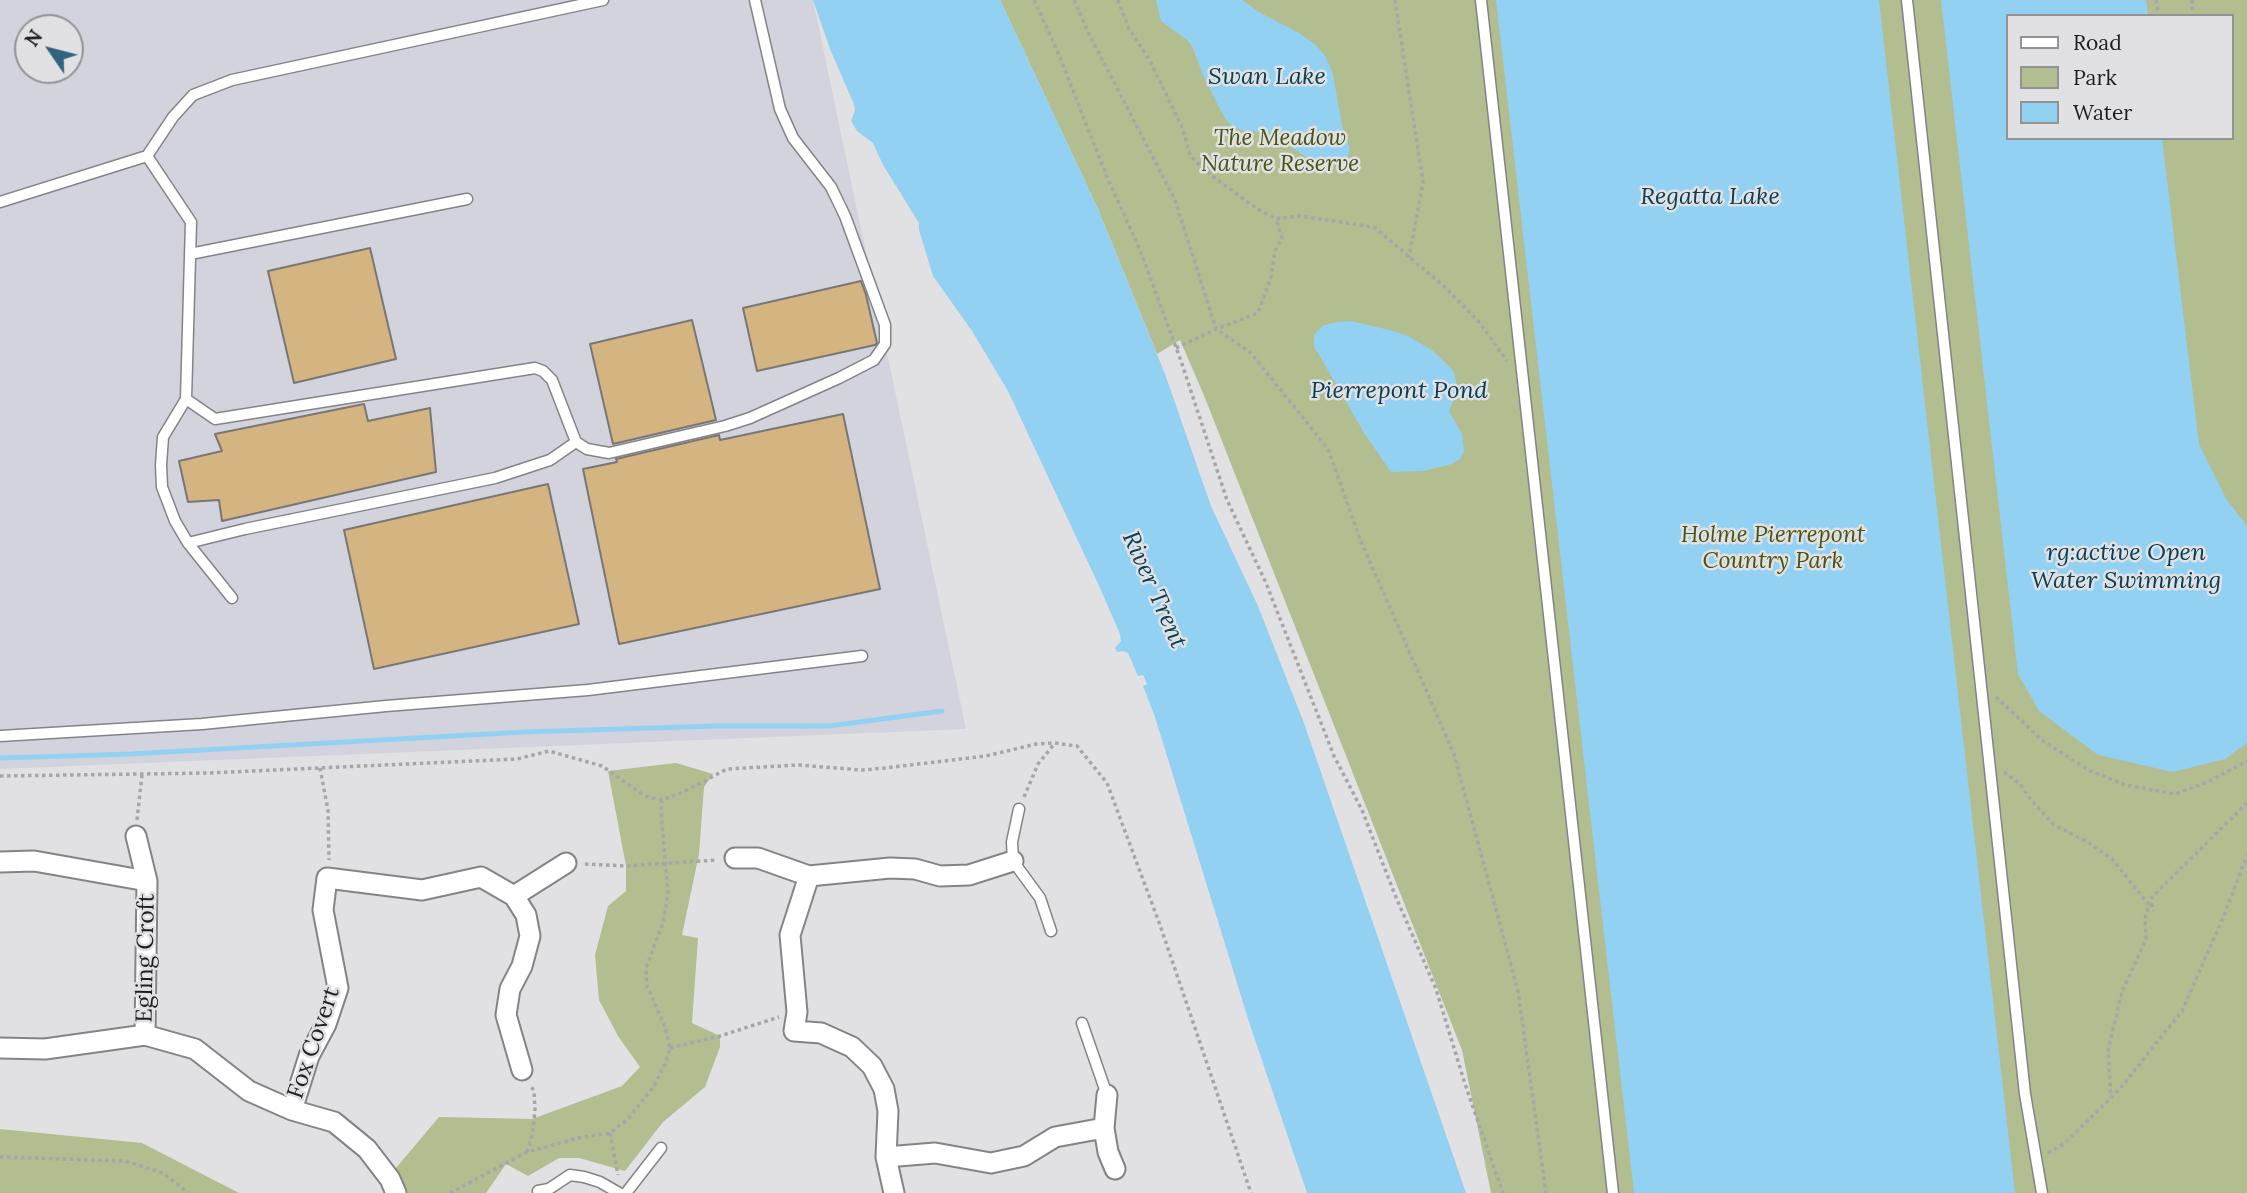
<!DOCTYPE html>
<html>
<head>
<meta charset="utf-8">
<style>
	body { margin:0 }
	#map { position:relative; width:2247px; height:1193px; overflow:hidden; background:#e1e1e4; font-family:Lora,serif }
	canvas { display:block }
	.legend { position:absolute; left:2006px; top:14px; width:228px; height:126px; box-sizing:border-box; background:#e1e1e4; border:2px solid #939396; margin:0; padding:9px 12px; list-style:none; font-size:21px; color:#1e1e20 }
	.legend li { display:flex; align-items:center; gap:14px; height:35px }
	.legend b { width:35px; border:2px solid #939396 }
	.north { position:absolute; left:14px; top:14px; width:70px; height:70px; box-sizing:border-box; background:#e1e1e4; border:2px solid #939396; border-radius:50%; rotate:305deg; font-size:19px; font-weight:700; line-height:28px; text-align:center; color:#1e1e20 }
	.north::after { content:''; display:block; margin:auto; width:24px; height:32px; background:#2f6380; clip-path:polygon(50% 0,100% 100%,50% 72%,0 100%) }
</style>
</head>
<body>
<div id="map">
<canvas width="2247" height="1193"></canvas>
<ul class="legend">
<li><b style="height:9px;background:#fff"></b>Road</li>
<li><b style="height:19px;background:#b2bd90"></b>Park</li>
<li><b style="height:19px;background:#92d1f2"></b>Water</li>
</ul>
<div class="north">N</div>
</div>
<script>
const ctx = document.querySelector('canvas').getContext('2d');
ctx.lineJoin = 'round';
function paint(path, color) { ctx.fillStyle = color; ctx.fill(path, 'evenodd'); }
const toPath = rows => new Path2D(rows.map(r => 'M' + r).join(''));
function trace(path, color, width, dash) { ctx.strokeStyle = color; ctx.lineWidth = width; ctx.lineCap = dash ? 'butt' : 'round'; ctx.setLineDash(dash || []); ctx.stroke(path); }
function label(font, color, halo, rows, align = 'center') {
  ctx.font = font + ' Lora,serif'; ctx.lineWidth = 5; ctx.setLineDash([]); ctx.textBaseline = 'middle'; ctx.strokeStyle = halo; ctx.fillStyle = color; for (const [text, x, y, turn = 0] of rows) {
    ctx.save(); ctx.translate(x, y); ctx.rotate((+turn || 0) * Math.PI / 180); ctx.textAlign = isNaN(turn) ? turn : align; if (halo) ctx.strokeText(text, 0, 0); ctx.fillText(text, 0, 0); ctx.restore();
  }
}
const built = toPath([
	[0,0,813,0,966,729,0,769],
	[28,28,70,28,70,70,28,70]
]);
const green = toPath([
	[1000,0,2247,0,2247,1193,1491,1193,1462,1050,1205,398,1180,340,1157,354,1098,209],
	[2007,16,2231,16,2231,138,2007,138],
	[676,763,713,774,704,787,699,854,682,935,698,938,692,1023,720,1036,720,1047,705,1087,663,1122,625,1171,579,1158,559,1158,528,1176,506,1164,486,1193,408,1193,396,1168,439,1117,532,1119,622,1086,640,1067,618,1036,599,1000,595,955,608,906,626,891,626,866,608,771],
	[0,1129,142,1143,239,1193,0,1193]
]);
const water = toPath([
	[813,0,1000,0,1098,209,1165,374,1211,506,1258,606,1304,723,1466,1193,1307,1193,1249,1022,1155,717,1143,686,1147,684,1143,675,1138,676,1128,653,1123,651,1117,652,1115,648,1121,641,1120,634,1100,588,1008,391,972,331,933,276,919,230,919,223,883,165,873,143,857,131,851,121,855,110,853,102,830,49],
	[1156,0,1242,0,1259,12,1299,33,1316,45,1326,57,1333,74,1342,126,1350,149,1347,159,1329,160,1315,163,1294,149,1277,133,1245,131,1233,127,1227,121,1220,109,1203,75,1192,46,1187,40,1161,21],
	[1496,0,1879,0,2015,1193,1634,1193],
	[1941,0,2146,0,2148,16,2007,16,2007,138,2162,138,2199,444,2227,500,2247,526,2247,743,2225,759,2173,772,2098,755,2039,711,2018,674],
	[1350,321,1390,330,1408,336,1432,350,1450,367,1454,373,1457,386,1456,395,1449,411,1462,434,1464,451,1460,459,1452,464,1423,471,1391,472,1364,433,1314,346,1314,335,1322,326,1337,322]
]);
const stream = toPath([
	[0,758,130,754,524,732,716,726,829,726,942,711]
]);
const building = toPath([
	[370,248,396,359,294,383,268,271,370,248],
	[861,281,866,295,877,343,875,345,757,371,743,308,861,281],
	[692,320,716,420,613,444,590,344,692,320],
	[364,404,368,421,430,408,436,472,222,521,219,500,188,502,179,461,222,451,215,434,364,404],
	[843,414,880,589,619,644,583,469,617,462,616,459,719,435,720,440,843,414],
	[548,484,579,624,374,669,344,530,548,484]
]);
const path = toPath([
	[1034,0,1057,50,1107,177,1140,250,1180,358,1227,500,1266,583,1334,756,1362,810,1395,895,1436,989,1465,1084,1503,1193],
	[1074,0,1089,34,1175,200,1216,329,1251,353,1328,449,1360,539,1454,754,1518,991,1546,1193],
	[1118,0,1129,29,1149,59,1183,129,1190,155,1204,170,1256,208,1276,219,1299,216,1374,227,1446,288,1479,322,1507,361],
	[1395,0,1423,182,1409,258],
	[2156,0,2159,16],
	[2192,0,2193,16],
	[1176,348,1216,329,1258,313,1271,277,1275,251,1282,238,1276,219],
	[1996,697,2042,740,2090,771,2126,785,2175,794,2208,782,2247,761],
	[320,768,328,810,329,860],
	[2004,772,2020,784,2032,801,2054,825,2086,841,2113,860,2149,905,2145,918,2146,939,2122,992,2108,1050,2111,1098],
	[0,776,208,773,517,759,549,751,602,766,645,796,662,800,681,793,727,769,798,765,862,770,885,768,986,756,1036,744,1055,743,1077,746,1107,783,1160,925,1251,1193],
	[1024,797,1038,764,1055,743],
	[137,820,142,775],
	[585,864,626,866,717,860],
	[2151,904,2154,911],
	[2149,905,2151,904,2152,897,2247,803],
	[670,1048,720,1036,779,1017],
	[610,1133,618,1175],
	[527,1152,533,1132,535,1109,534,1091,531,1086],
	[2048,1153,2065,1143,2119,1090,2182,1011,2223,918,2247,855],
	[0,1157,125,1161,163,1173,188,1193],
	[450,1193,527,1152,578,1138,610,1133,629,1118,654,1086,665,1064,670,1048,665,1027,647,986,646,968,663,923,668,893,661,811,662,801]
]);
const service = toPath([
	[1481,0,1613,1193],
	[1907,0,2025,1094,2042,1193],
	[147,156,173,117,193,95,232,80,603,0],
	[0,202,147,156,191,222,186,399,215,419,535,368,543,371,552,380,576,442,587,449,609,453,725,426,750,418,839,378,874,360,885,344,885,325,845,216,831,187,793,138,780,109,755,0],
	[190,254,467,199],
	[186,399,163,437,161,465,162,487,175,521,188,543,232,598],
	[188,543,245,529,495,478,550,460,576,442],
	[0,736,202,724,386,706,588,690,862,656],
	[1019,809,1012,842,1013,861,1040,898,1051,931],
	[1082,1023,1107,1095],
	[538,1191,549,1189,570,1175,584,1177,600,1182,619,1193],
	[626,1193,661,1148]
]);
const minor = toPath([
	[136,836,147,881],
	[735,858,758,858,809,876],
	[0,862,34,861,147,881,145,1035],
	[514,896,566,863],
	[0,1048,45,1049,145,1035,195,1049,249,1091,292,1110,334,1122,367,1149,390,1179,396,1193],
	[1107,1095,1104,1128,1108,1152,1115,1169],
	[292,1110,309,1056,326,1024,338,988,323,910,327,878,422,890,481,877,514,896,526,915,530,936,522,966,510,989,506,1015,522,1070],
	[886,1157,935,1153,991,1163,1024,1156,1055,1137,1104,1128],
	[894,1193,886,1157,888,1111,884,1089,872,1066,852,1047,821,1033,794,1031,797,1012,790,935,809,876,890,868,915,869,940,876,969,875,1013,861]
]);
const parkNames = [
	["The Meadow",1280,138],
	["Nature Reserve",1280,164],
	["Holme Pierrepont",1773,535],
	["Country Park",1773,561]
];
const streetNames = [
	["Egling Croft",146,958,-89],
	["Fox Covert",314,1043,-71]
];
const waterNames = [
	["Swan Lake",1267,77],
	["Regatta Lake",1710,197],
	["Pierrepont Pond",1399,391],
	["rg:active Open",2126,553],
	["Water Swimming",2126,581],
	["River Trent",1154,590,66]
];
paint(built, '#d3d3dd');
paint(green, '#b2bd90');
paint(water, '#92d1f2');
trace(stream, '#92d1f2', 5);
paint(building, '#d4b480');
trace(building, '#797775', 2);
trace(service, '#848487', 13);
trace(minor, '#848487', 23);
trace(path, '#a6a6a9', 3.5, [3.5, 3.5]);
trace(service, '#fff', 10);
trace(minor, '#fff', 19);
label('italic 23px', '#485414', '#e1e1e4', parkNames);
label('23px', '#1e1e20', '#e1e1e4', streetNames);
label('italic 24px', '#0a4056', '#e1e1e4', waterNames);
</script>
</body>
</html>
